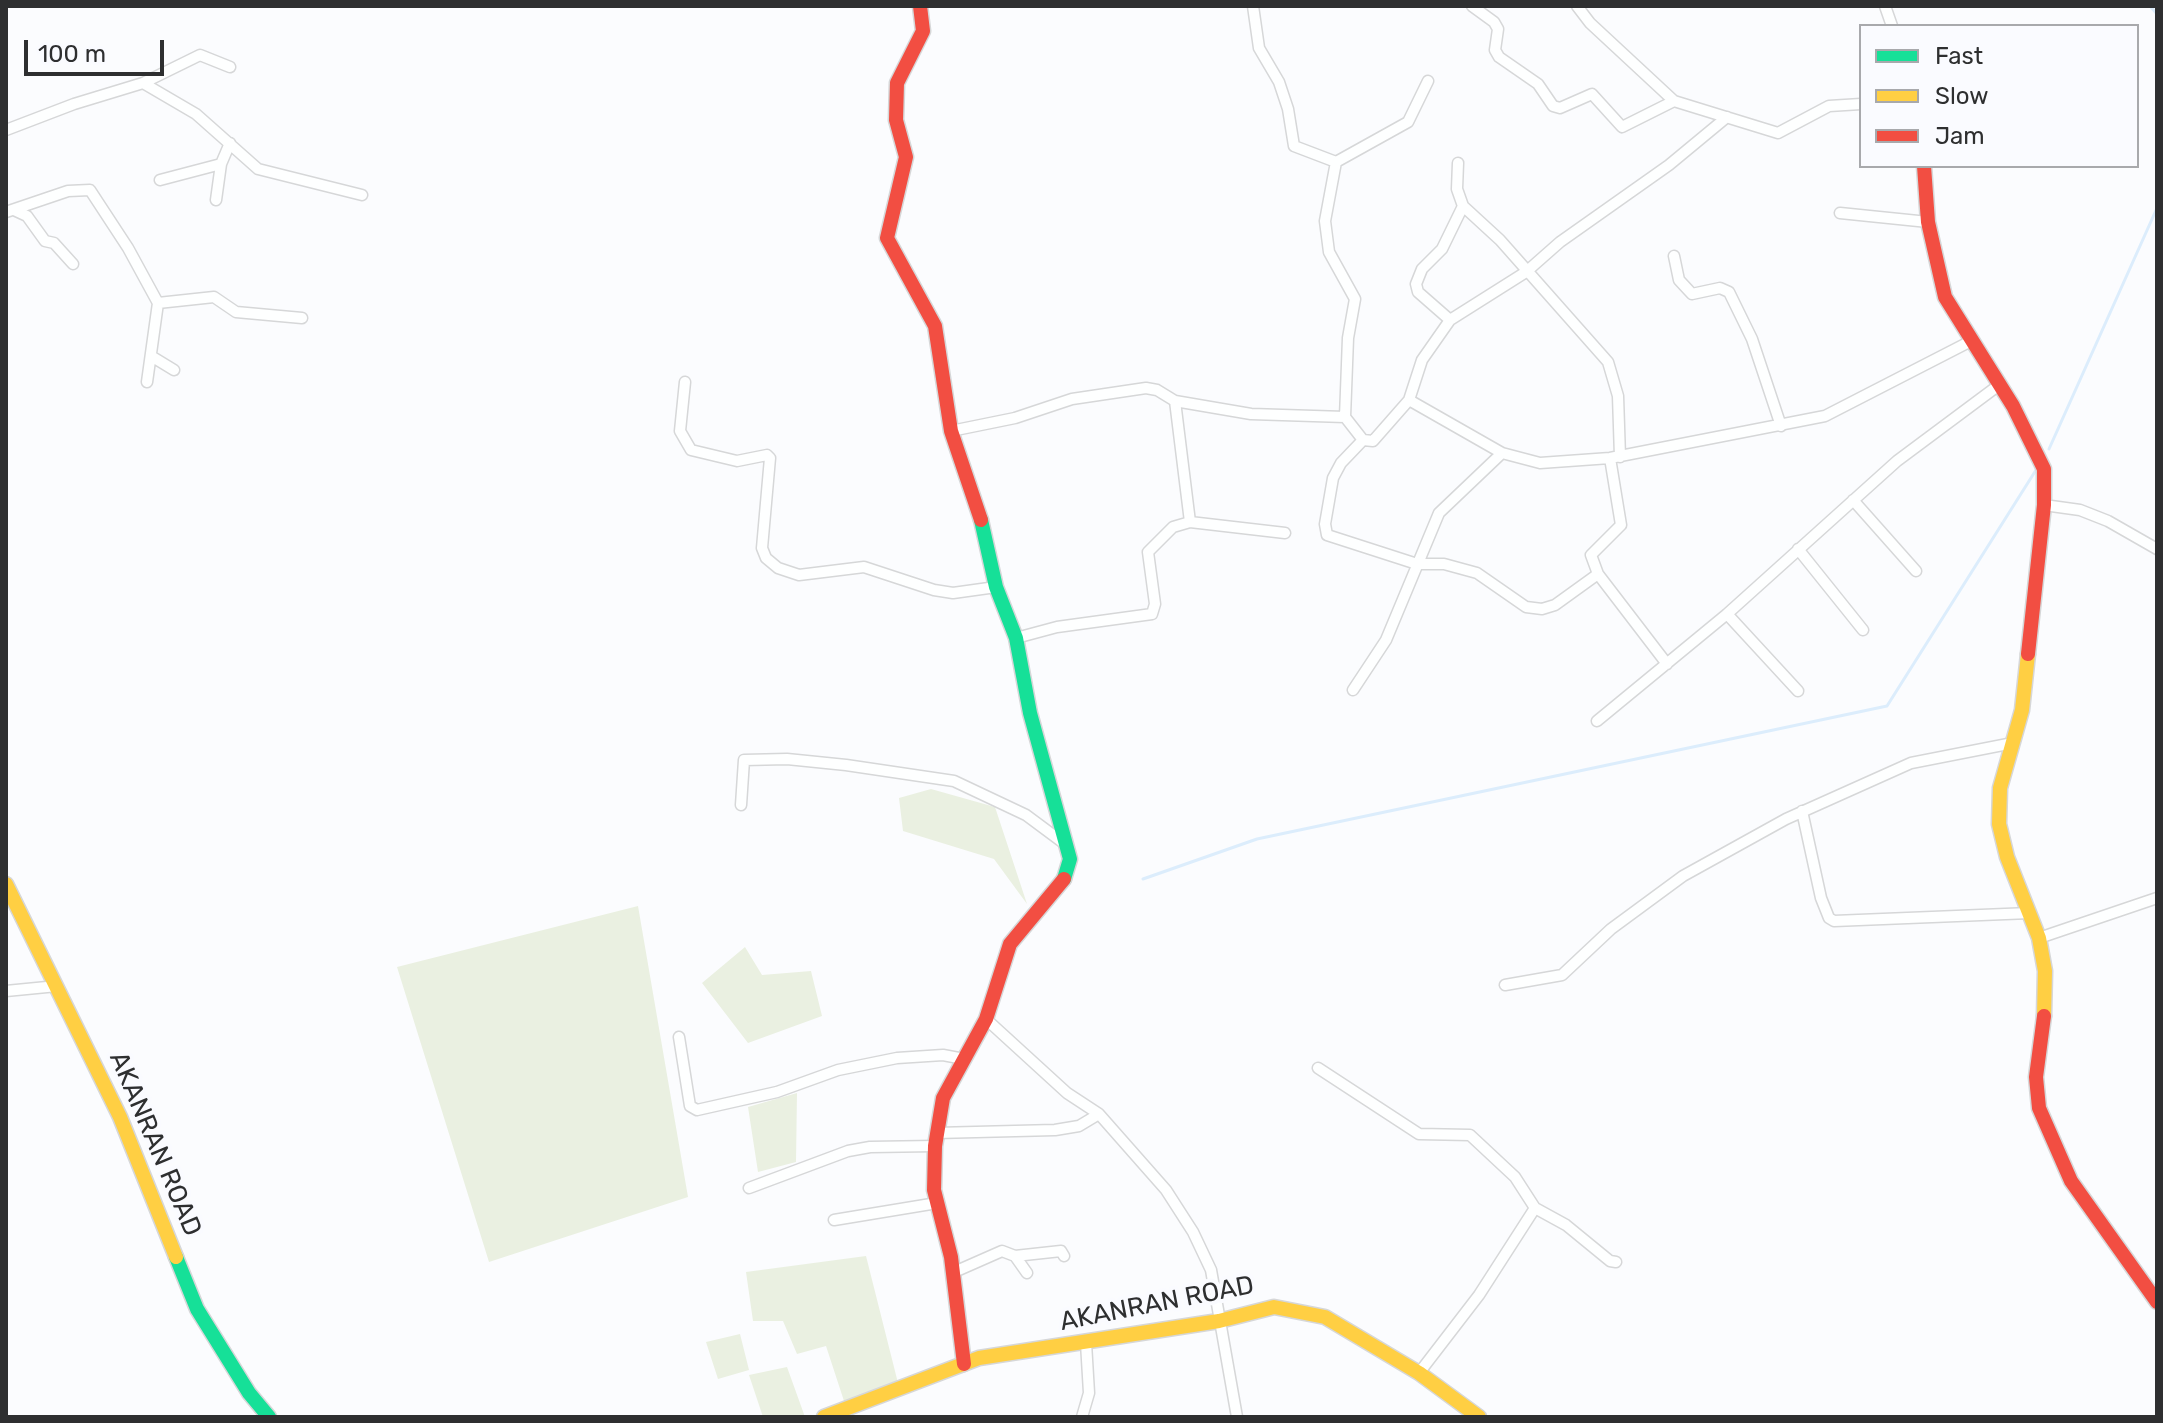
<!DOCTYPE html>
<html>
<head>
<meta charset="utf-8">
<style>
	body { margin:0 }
	#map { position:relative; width:2163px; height:1423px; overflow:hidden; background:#fbfcfe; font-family:Rubik,sans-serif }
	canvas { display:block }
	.frame { position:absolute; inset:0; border:8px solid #2e2f30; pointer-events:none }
	.legend { position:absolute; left:1859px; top:24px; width:280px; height:144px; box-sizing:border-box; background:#fafbff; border:2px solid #a8a9ac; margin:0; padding:10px 14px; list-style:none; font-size:24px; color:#2e2f30 }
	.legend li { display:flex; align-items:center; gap:16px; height:40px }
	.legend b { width:40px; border:2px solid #a8a9ac }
	.scale { position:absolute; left:24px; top:40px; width:140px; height:36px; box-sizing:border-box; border:4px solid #2e2f30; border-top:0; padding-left:10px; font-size:24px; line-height:28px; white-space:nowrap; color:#2e2f30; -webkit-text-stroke:6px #fafbff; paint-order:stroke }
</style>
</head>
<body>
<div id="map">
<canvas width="2163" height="1423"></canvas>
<div class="frame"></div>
<ul class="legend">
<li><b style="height:10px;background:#16e098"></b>Fast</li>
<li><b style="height:10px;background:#ffcf43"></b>Slow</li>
<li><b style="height:10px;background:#f24e42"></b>Jam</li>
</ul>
<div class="scale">100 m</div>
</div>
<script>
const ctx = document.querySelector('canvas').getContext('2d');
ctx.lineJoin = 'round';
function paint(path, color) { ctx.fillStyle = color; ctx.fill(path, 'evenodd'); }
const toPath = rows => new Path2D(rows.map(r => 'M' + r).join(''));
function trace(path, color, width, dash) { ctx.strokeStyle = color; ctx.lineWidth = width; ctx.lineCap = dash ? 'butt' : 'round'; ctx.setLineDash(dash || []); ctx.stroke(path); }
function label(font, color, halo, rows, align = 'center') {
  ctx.font = font + ' Rubik,sans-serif'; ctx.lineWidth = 8; ctx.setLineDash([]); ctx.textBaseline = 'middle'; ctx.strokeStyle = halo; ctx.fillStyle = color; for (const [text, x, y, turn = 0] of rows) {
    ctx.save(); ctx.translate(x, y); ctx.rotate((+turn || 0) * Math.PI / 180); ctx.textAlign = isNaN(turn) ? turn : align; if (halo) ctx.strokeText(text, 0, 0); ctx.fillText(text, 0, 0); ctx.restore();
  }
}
const green = toPath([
	[931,789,995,807,1027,904,994,859,903,831,899,798],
	[638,906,688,1197,489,1262,397,967],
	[745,947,762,975,811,971,822,1016,748,1043,702,983],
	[797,1093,796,1162,758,1172,748,1107],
	[866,1256,898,1383,844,1401,826,1346,797,1354,783,1321,753,1321,746,1272],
	[740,1334,749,1370,718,1379,706,1342],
	[787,1367,805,1417,763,1417,749,1375]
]);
const stream = toPath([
	[2150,6,2157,14],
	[2049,449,2157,208],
	[1143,879,1257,839,1887,706,2036,470]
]);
const street = toPath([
	[1253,6,1259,48,1279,82,1288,109,1294,146,1336,162,1325,221,1329,252,1355,299,1348,338,1345,417],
	[1472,6,1494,22,1498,29,1495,50,1499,57,1538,84,1553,106,1560,108,1592,94,1622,127,1674,101,1778,133,1829,106,1861,104],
	[1577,6,1590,23,1674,101],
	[1885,6,1892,26],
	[143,83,200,55,230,67],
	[6,130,74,104,143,83,196,114,258,169,362,195],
	[1336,162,1408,122,1428,81],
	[1458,163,1457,189,1463,206,1500,240,1608,362,1618,396,1620,457],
	[160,180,221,164],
	[216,200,221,164,230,143],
	[14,210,27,216,45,241,54,243,73,264],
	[6,212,68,191,90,190,128,248,158,303,214,297,236,312,302,318],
	[1840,213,1928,222],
	[1674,256,1679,280,1692,294,1720,288,1729,292,1752,339,1781,426],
	[1450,320,1418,292,1416,284,1422,269,1442,249,1463,206],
	[151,356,174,370],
	[147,382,158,303],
	[685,382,680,431,691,450,737,461,767,455,770,458,762,548,766,558,778,568,799,575,864,567,934,590,953,593,996,587],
	[1409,400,1422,360,1450,320,1526,272,1560,242,1669,165,1727,117],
	[1175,401,1190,522],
	[951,431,1015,418,1072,399,1146,388,1157,390,1175,401,1251,414,1345,417,1363,440,1373,441,1409,400,1502,453,1540,463,1610,458,1825,416,1971,341],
	[1363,440,1341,463,1333,478,1325,524,1327,535,1417,564,1444,564,1477,573,1526,607,1542,609,1555,605,1598,574],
	[1610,458,1621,525,1591,555,1598,574,1667,664],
	[1853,500,1916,571],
	[2044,505,2080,510,2108,521,2157,549],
	[1798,549,1863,630],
	[1727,614,1798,691],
	[1016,638,1057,627,1152,614,1155,604,1148,552,1173,527,1190,522,1285,533],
	[1353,690,1386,640,1439,513,1502,453],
	[1597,721,1727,614,1897,461,1999,385],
	[741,805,744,760,787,759,846,765,954,781,1026,815,1065,844],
	[1802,811,1821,898,1829,918,1834,921,2030,913],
	[2039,938,2157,898],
	[1505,985,1562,975,1611,929,1683,876,1786,819,1911,763,2013,743],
	[6,991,57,986],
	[679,1037,690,1106,697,1110,777,1092,838,1070,897,1058,943,1055,964,1059],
	[1318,1068,1419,1134,1470,1135,1515,1177,1535,1208,1566,1225,1610,1261,1616,1262],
	[1099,1114,1166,1190,1193,1232,1211,1270,1237,1417],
	[936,1133,1055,1130,1079,1126,1099,1114,1067,1093,986,1019],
	[749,1188,848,1151,870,1147,935,1146],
	[834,1220,937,1203],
	[1015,1256,1061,1251,1064,1256],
	[952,1273,1002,1251,1015,1256,1027,1273],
	[1419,1373,1479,1295,1535,1208],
	[1082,1417,1089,1393,1086,1343]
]);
const fast = toPath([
	[981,520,996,587,1016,638,1030,713,1070,859,1064,879],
	[176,1257,197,1309,249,1393,269,1417]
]);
const slow = toPath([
	[2028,654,2022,710,2000,788,1999,824,2007,857,2039,938,2045,971,2044,1016],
	[6,884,120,1117,176,1257],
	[824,1417,979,1358,1219,1321,1274,1307,1325,1317,1419,1373,1479,1417]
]);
const jam = toPath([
	[920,6,923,31,897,83,896,120,906,157,887,238,935,326,951,431,981,520],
	[1924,166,1928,222,1945,297,2013,406,2044,469,2044,505,2028,654],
	[2044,1016,2036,1077,2039,1108,2071,1181,2157,1302],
	[964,1364,951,1257,934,1190,935,1146,943,1098,986,1019,1010,944,1064,879]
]);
const streetNames = [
	["AKANRAN ROAD",155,1144,67],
	["AKANRAN ROAD",1157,1304,-11]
];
paint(green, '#eaf0e1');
trace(stream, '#dcedfc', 3);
trace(street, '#d6d7d8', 13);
trace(fast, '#d6d7d8', 17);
trace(slow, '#d6d7d8', 17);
trace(jam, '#d6d7d8', 17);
trace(street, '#feffff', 10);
trace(fast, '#16e098', 14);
trace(slow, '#ffcf43', 14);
trace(jam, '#f24e42', 14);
label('26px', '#2e2f30', '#fafbff', streetNames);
</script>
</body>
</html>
